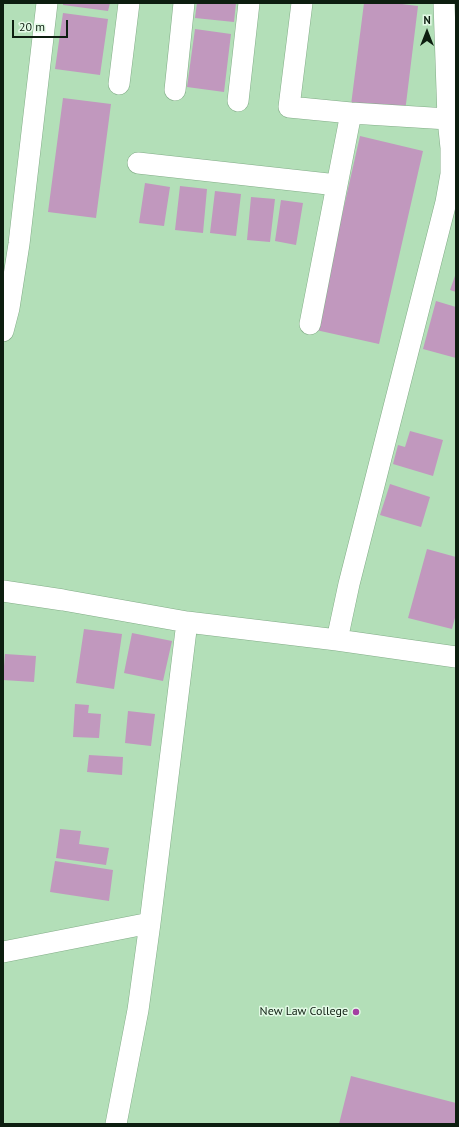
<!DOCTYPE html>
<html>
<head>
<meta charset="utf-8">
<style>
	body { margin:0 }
	#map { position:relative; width:459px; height:1127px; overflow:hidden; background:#b3dfb8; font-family:"PT Sans",sans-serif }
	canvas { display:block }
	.frame { position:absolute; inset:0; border:4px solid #0d1e10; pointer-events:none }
	.north { position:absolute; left:407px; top:12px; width:40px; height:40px; -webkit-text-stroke:3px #e3fae6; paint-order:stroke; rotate:0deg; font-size:11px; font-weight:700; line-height:16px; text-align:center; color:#0d1e10 }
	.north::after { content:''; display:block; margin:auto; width:14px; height:18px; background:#0d1e10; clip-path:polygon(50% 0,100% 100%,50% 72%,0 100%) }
	.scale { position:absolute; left:12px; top:20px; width:56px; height:18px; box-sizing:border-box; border:2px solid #0d1e10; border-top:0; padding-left:5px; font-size:12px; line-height:14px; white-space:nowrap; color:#0d1e10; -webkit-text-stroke:3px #e3fae6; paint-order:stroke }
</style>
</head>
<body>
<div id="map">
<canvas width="459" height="1127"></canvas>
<div class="frame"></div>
<div class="north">N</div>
<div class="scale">20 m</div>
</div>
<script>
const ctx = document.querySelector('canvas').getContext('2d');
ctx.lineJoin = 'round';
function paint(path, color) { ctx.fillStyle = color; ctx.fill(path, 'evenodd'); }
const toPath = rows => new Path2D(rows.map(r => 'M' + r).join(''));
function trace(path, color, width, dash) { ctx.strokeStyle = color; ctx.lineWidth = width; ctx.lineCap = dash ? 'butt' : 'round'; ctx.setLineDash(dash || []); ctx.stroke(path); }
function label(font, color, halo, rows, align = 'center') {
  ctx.font = font + ' "PT Sans",sans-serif'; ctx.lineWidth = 3; ctx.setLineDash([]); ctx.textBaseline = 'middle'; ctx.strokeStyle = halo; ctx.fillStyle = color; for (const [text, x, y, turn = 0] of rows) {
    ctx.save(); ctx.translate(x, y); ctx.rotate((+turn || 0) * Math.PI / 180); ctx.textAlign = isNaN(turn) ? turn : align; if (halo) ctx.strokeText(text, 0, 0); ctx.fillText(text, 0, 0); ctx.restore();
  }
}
const building = toPath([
	[63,3,110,3,108,11,63,5],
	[197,3,236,3,234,22,195,18],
	[364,3,394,3,418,6,405,112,351,105],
	[63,13,108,19,100,75,55,69],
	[195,29,231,34,224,92,187,87],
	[63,98,111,104,96,218,48,212],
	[360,136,423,151,379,344,316,330],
	[145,183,170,187,164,226,139,223],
	[180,186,207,189,203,233,175,230],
	[215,191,241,194,236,236,210,233],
	[251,197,275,199,270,242,247,240],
	[281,200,303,203,296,245,275,241],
	[456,273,456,292,450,290],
	[436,301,456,307,456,358,423,349],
	[410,431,443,440,433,476,393,464,398,445,405,447],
	[390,484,430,497,421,527,380,515],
	[427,549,456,557,456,614,452,629,408,618],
	[84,629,122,634,114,689,76,683],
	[132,633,172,641,163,681,124,673],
	[5,654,36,656,34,682,3,680,3,666,4,666],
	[75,704,89,705,88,713,101,714,99,738,73,737],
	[128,711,155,714,151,746,125,743],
	[89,755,123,757,122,775,87,772],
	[60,829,81,831,79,844,109,848,106,865,56,858],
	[55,861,113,870,109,901,50,892],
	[351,1076,456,1103,456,1124,339,1124]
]);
const minor = toPath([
	[302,3,289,107,351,113,448,119,456,116],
	[444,3,448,119,451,148,451,174,446,202,349,584,337,640,456,657],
	[119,84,129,3],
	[175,90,184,3],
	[238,101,249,3],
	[138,163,337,185],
	[310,324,351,113],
	[3,331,9,308,19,244,47,3],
	[3,591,63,600,187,622],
	[3,952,150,923],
	[116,1124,138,1010,150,923,187,622,337,640]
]);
const markers = [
	[356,1012,4,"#a43ea2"]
];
const poiNames = [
	["New Law College",348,1012]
];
paint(building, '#c198be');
trace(minor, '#82ac87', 22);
trace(minor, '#fff', 21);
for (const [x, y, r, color] of markers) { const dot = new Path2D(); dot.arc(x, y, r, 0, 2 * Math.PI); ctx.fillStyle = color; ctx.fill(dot); trace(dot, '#e3fae6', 1.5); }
label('12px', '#0d1e10', '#e3fae6', poiNames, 'right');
</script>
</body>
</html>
